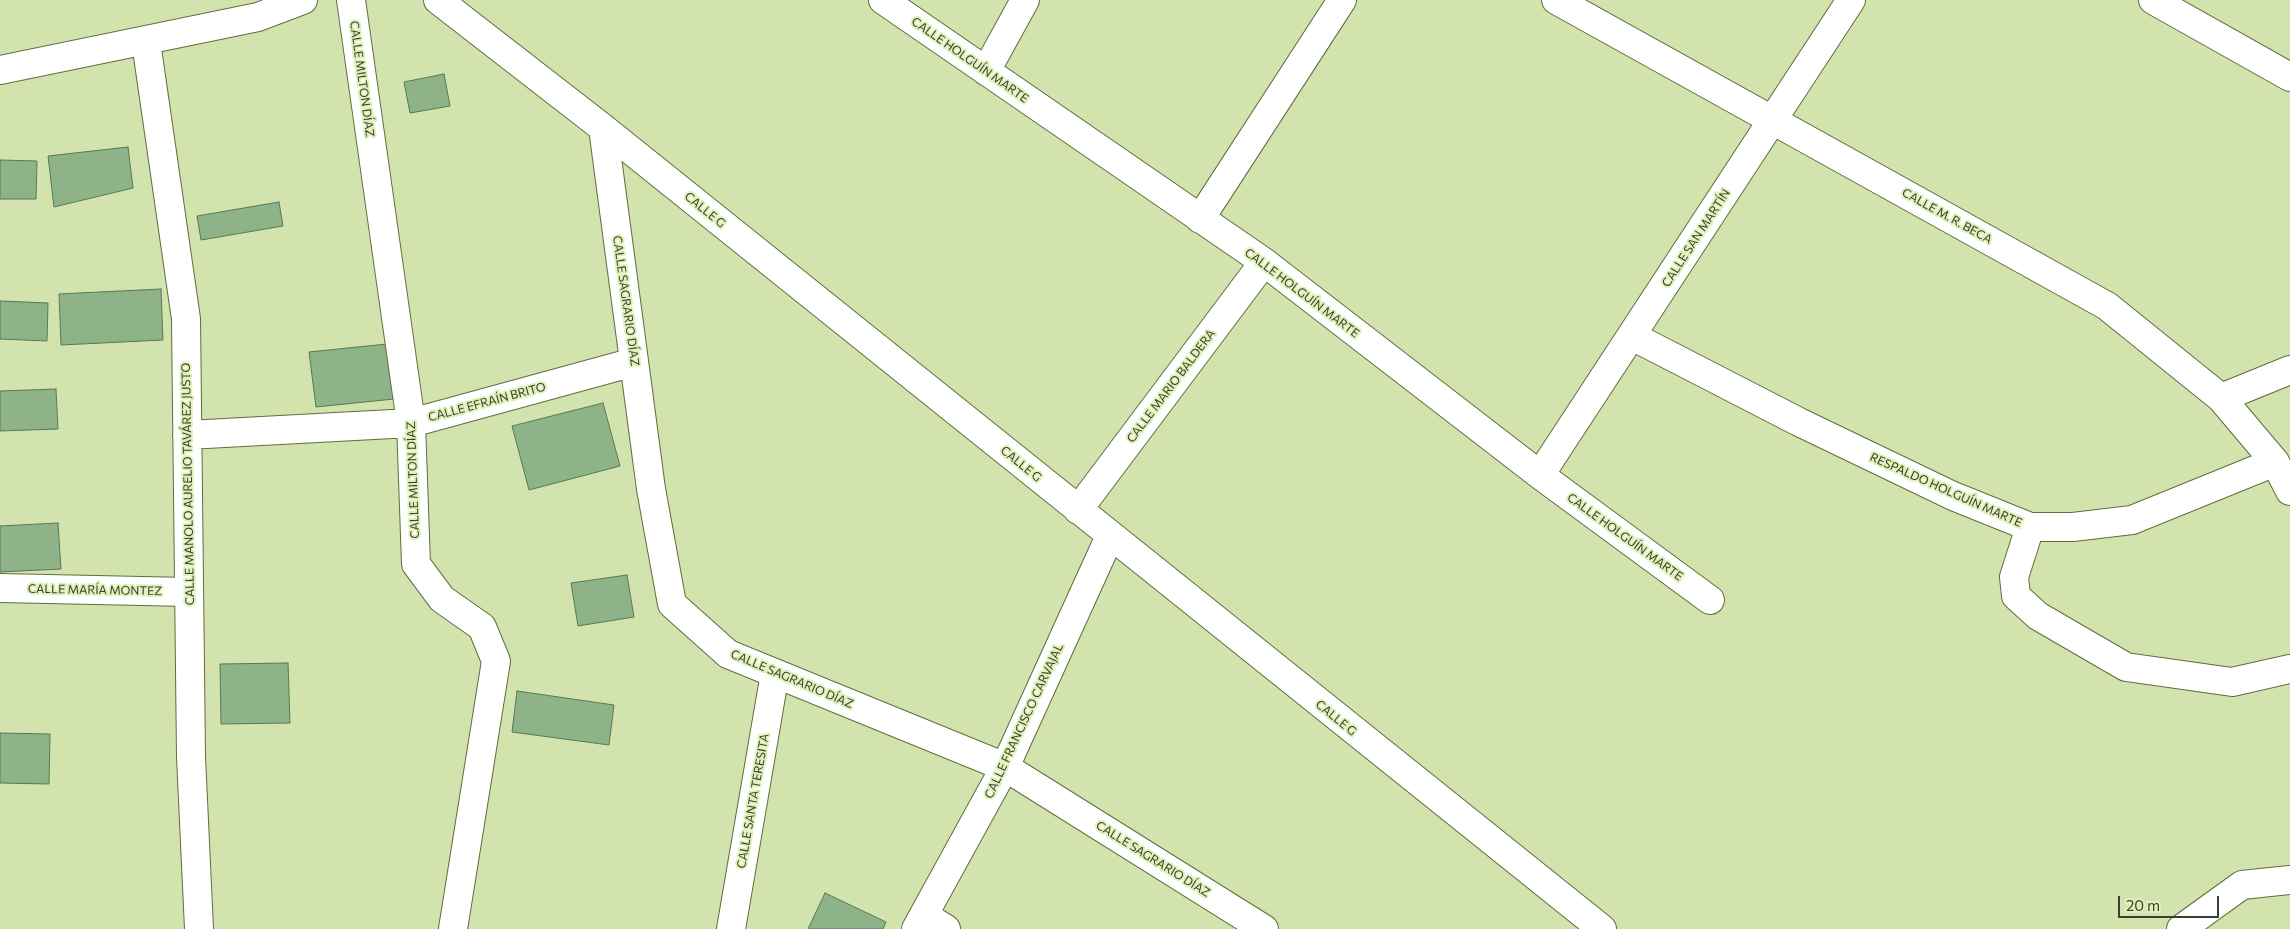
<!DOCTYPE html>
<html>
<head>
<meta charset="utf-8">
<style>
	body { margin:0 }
	#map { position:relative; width:2290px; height:929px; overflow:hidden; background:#d3e3ae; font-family:Commissioner,sans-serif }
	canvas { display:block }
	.scale { position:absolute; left:2118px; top:896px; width:101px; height:22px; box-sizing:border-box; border:2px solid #39402b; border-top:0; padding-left:6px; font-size:15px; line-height:18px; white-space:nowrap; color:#39402b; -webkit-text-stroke:4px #e0f0bb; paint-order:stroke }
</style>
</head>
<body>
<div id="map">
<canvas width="2290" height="929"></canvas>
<div class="scale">20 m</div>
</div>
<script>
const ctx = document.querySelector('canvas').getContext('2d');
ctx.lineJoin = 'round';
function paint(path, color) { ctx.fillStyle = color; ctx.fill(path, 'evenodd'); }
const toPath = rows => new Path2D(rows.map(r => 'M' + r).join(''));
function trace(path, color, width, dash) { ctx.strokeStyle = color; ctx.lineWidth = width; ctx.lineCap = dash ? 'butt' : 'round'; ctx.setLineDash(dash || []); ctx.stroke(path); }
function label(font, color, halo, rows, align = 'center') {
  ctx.font = font + ' Commissioner,sans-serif'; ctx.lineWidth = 4; ctx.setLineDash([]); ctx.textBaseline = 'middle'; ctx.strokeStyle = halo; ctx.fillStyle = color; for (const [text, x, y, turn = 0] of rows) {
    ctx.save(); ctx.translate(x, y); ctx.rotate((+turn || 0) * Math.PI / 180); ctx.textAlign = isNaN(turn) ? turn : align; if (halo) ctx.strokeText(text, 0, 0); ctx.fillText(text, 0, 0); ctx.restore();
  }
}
const building = toPath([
	[444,74,450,106,410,113,404,82,444,74],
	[128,147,133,188,54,207,48,156,128,147],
	[0,160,37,161,36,199,0,199,0,160],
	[279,202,283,226,201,240,197,216,279,202],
	[161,289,163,340,61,345,59,294,161,289],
	[0,301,48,303,47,341,0,339,0,301],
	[387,344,394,399,316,407,309,352,387,344],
	[56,389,58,429,0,431,0,391,56,389],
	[603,403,620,466,529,490,512,426,603,403],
	[58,523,61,569,0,572,0,526,58,523],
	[627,575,634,617,578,626,571,583,627,575],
	[288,663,290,723,221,724,220,664,288,663],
	[517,691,614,705,609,745,512,732,517,691],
	[0,733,50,734,49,784,0,783,0,733],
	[825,893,886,922,883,929,808,929,825,893]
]);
const minor = toPath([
	[351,0,411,423,416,564,442,599,482,627,496,661,453,929],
	[438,0,603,128,1602,929],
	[883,0,1264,262,1540,475,1710,600],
	[1556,0,2107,306,2221,398,2275,462,2290,491],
	[2153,0,2290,77],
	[146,42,186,319,191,757,199,929],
	[0,70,258,17,303,0],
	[986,71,1025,0],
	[603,128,651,489,672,604,728,654,1005,767,1264,929],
	[1200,219,1342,0],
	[1632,336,1799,422,1953,496,2030,527,2073,527,2132,520,2275,462],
	[2221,398,2290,370],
	[187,435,411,423,634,362],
	[1540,475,1851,0],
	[1078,510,1264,262],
	[2030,527,2014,577,2016,596,2038,616,2126,667,2232,682,2290,669],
	[0,588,189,592],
	[924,915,946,929],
	[731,929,775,673],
	[916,929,1005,767,1110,536],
	[2181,929,2242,885,2290,880]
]);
const streetNames = [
	["CALLE HOLGUÍN MARTE",970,60,35],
	["CALLE MILTON DÍAZ",362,79,82],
	["CALLE G",705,210,39],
	["CALLE M. R. BECA",1947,216,29],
	["CALLE SAN MARTÍN",1696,238,-57],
	["CALLE HOLGUÍN MARTE",1302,293,37],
	["CALLE SAGRARIO DÍAZ",626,301,82],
	["CALLE MARIO BALDERA",1171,386,-53],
	["CALLE EFRAÍN BRITO",487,402,-15],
	["CALLE G",1021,464,39],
	["CALLE MILTON DÍAZ",413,480,-92],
	["CALLE MANOLO AURELIO TAVÁREZ JUSTO",188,484,-91],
	["RESPALDO HOLGUÍN MARTE",1946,490,24],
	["CALLE HOLGUÍN MARTE",1625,537,36],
	["CALLE MARÍA MONTEZ",95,590,1],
	["CALLE SAGRARIO DÍAZ",792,679,23],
	["CALLE G",1336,718,39],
	["CALLE FRANCISCO CARVAJAL",1024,721,-65],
	["CALLE SANTA TERESITA",753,801,-80],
	["CALLE SAGRARIO DÍAZ",1153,859,32]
];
paint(building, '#8fb389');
trace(building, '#577952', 1);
trace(minor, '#606d3e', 30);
trace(minor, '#fff', 28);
label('12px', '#39402b', '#e0f0bb', streetNames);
</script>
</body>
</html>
